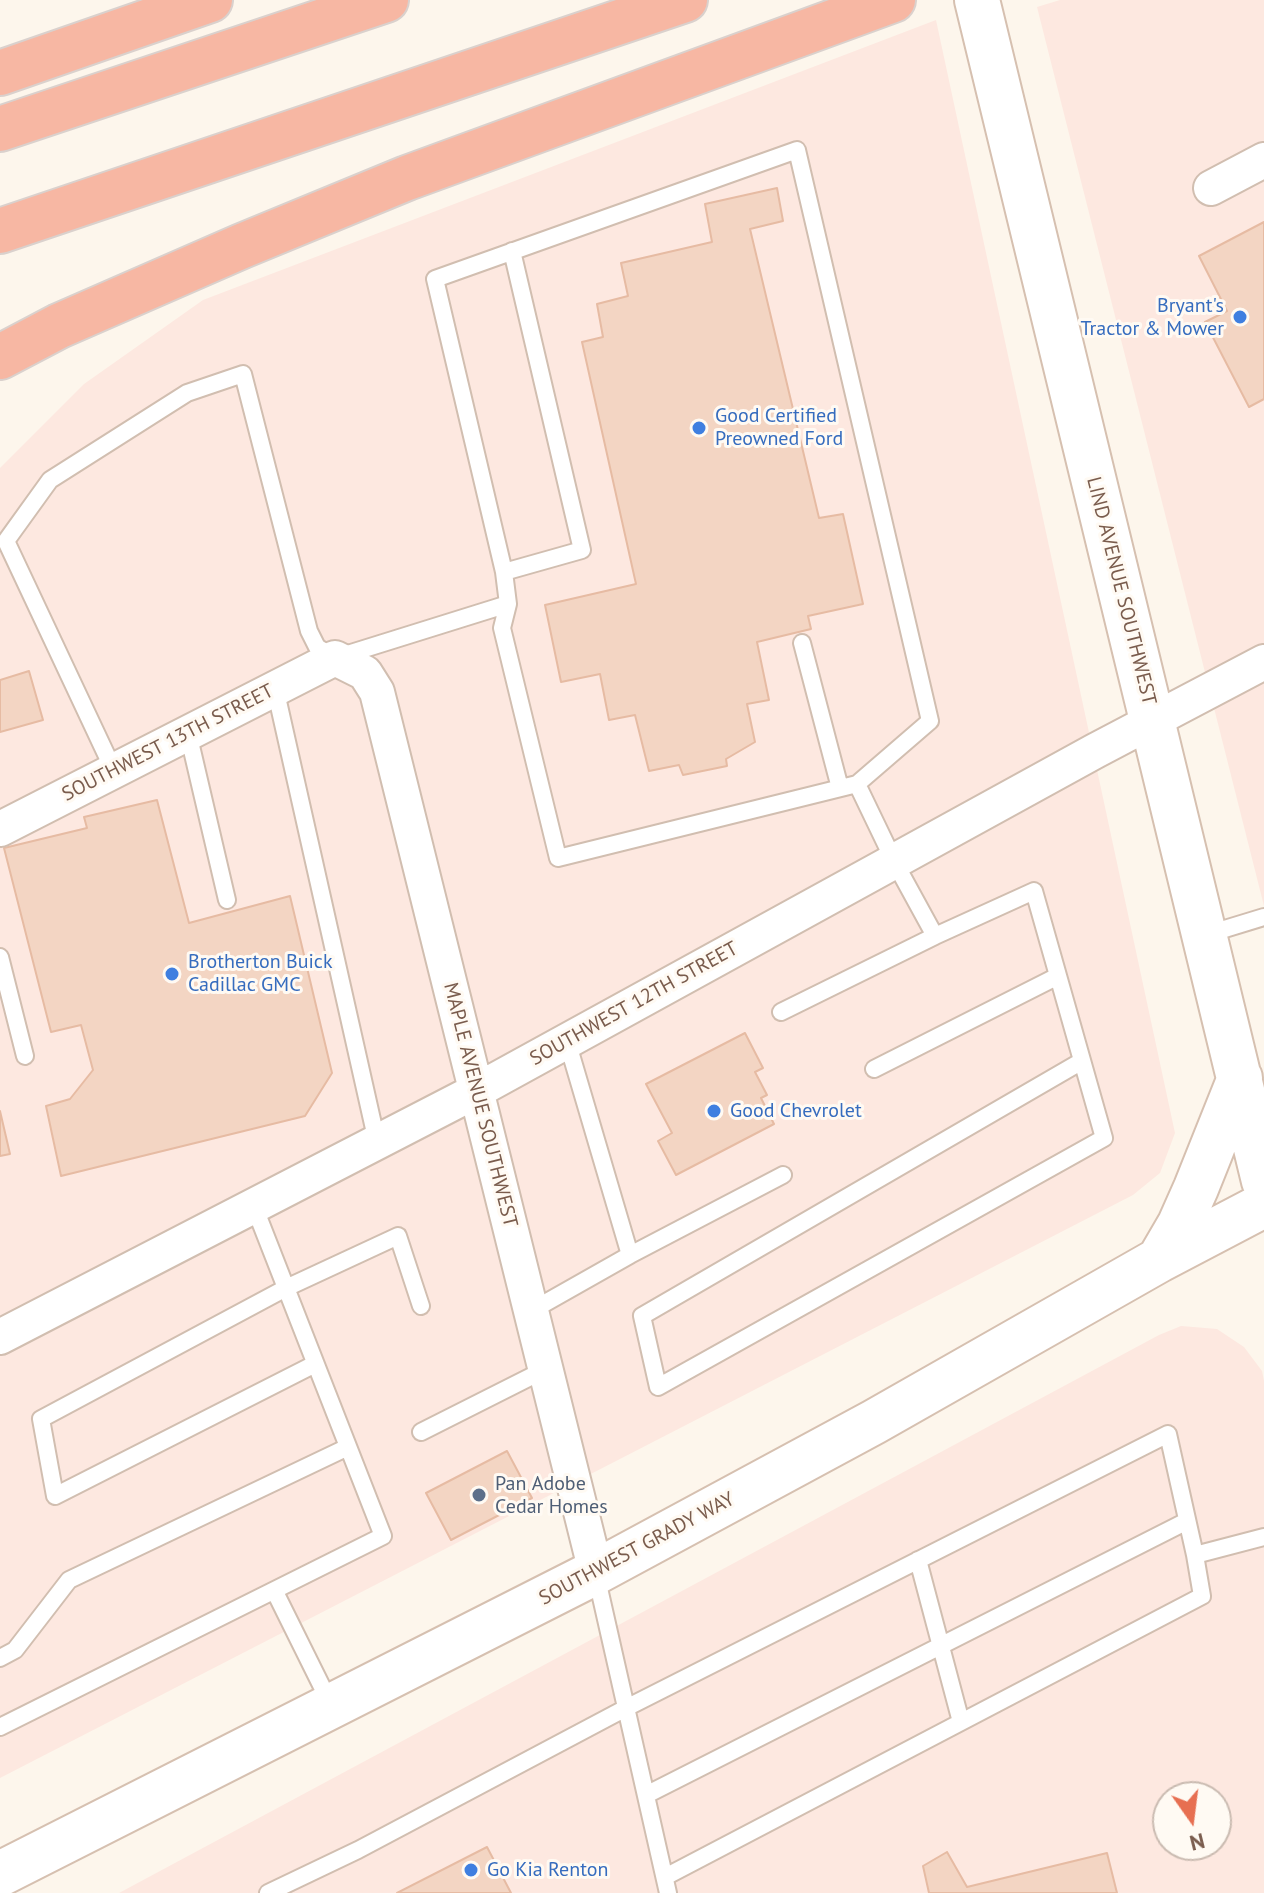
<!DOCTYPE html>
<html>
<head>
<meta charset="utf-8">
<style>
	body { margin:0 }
	#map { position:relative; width:1264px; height:1893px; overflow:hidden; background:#fdf6ec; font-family:"PT Sans",sans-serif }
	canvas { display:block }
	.north { position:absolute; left:1152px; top:1781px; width:80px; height:80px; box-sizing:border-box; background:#fffaf3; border:2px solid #cabbb1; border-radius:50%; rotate:166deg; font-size:22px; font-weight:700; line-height:32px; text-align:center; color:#7a5c4d }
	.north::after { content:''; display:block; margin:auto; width:28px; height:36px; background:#e76f51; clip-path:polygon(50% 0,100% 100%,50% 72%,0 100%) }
</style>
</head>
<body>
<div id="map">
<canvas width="1264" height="1893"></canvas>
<div class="north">N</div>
</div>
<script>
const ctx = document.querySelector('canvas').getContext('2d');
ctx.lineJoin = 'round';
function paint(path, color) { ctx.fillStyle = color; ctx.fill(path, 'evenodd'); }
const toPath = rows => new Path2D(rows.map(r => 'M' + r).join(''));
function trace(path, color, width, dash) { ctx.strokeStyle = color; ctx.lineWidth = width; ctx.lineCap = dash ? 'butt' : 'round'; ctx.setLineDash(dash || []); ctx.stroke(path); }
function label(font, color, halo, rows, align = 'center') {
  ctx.font = font + ' "PT Sans",sans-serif'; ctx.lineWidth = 6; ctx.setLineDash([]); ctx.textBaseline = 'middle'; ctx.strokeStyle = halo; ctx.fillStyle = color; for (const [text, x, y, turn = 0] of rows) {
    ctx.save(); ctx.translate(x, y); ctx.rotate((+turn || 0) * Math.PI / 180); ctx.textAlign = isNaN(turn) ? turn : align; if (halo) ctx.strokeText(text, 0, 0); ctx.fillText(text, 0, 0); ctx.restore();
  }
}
const commercial = toPath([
	[1060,0,1264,0,1264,906,1037,7],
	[936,20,1175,1133,1160,1173,1133,1195,0,1778,0,468,84,384,203,300],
	[1181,1326,1217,1329,1244,1347,1262,1371,1264,1381,1264,1893,119,1893,1159,1335],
	[1168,1797,1216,1797,1216,1845,1168,1845]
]);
const building = toPath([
	[777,188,783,221,750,229,819,518,843,514,863,604,808,616,811,629,757,642,769,700,747,704,755,742,726,759,727,766,683,775,679,765,649,771,635,715,609,720,600,674,561,682,545,605,636,584,582,342,603,337,597,304,628,296,621,263,712,242,705,204,777,188],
	[1264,222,1264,399,1249,407,1205,322,1227,311,1199,256,1264,222],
	[29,671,43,720,0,732,0,680,29,671],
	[157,800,189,923,290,896,332,1073,305,1116,61,1176,46,1106,70,1099,93,1070,81,1025,51,1032,4,848,87,828,84,817,157,800],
	[745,1033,763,1068,755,1072,767,1095,761,1098,774,1124,676,1175,658,1141,672,1133,646,1084,745,1033],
	[0,1111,10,1154,0,1156,0,1111],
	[507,1451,532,1498,451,1540,426,1493,507,1451],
	[487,1847,511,1893,397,1893,487,1847],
	[947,1852,967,1887,1107,1853,1117,1893,929,1893,923,1866,947,1852]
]);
const lane = toPath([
	[504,572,582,550,512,251],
	[802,643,840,788],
	[275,688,377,1142],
	[188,733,227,900],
	[114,771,6,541,50,480,187,393,243,374,309,631,317,647,335,658,508,604],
	[857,784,558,858,502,628,508,604,504,572,435,279,797,150,930,721,857,784,894,861,935,936,1034,891,1104,1138,658,1387,642,1316,1082,1061],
	[1205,935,1264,917],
	[0,957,25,1056],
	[781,1012,935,936],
	[874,1069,1058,976],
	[630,1255,783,1175],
	[531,1311,630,1255,567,1041],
	[315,1364,55,1496,41,1419,286,1288,398,1236,421,1306],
	[421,1432,546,1369],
	[918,1560,961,1722],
	[596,1575,668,1893],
	[275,1592,331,1705],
	[0,1658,15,1650,69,1580,348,1447],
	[0,1727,383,1536,254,1206],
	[646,1795,1187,1521],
	[665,1877,1202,1596,1195,1555],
	[268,1893,358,1850,626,1708,1168,1434,1195,1555,1264,1537]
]);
const street = toPath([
	[1211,188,1264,160],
	[0,829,335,658,365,673,377,692,596,1572],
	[0,1337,476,1091,1095,751,1264,662]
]);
const secondary = toPath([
	[977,0,1264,1181],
	[1159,1260,1180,1224,1196,1188,1240,1078],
	[0,1874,596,1572,874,1422,1159,1260,1264,1205]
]);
const highway = toPath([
	[0,73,210,0],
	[0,129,386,0],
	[0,231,685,0],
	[0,357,59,326,242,246,407,178,893,0]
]);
const markers = [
	[1240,317,8,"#3f7fe0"],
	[699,428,8,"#3f7fe0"],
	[172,974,8,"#3f7fe0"],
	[714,1111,8,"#3f7fe0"],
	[479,1495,8,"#5c6f8a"],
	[471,1870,8,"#3f7fe0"]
];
const shopNames = [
	["Bryant's",1224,306,"right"],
	["Tractor & Mower",1224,329,"right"],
	["Good Certified",715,416],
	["Preowned Ford",715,439],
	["Brotherton Buick",188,962],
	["Cadillac GMC",188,985],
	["Good Chevrolet",730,1111],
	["Go Kia Renton",487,1870]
];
const streetNames = [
	["LIND AVENUE SOUTHWEST",1121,591,76],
	["SOUTHWEST 13TH STREET",168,743,-27],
	["SOUTHWEST 12TH STREET",634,1004,-29],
	["MAPLE AVENUE SOUTHWEST",480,1105,76],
	["SOUTHWEST GRADY WAY",637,1549,-28]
];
const serviceNames = [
	["Pan Adobe",495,1484],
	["Cedar Homes",495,1507]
];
paint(commercial, '#fde8e0');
paint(building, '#f3d5c3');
trace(building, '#e6bba3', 2);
trace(lane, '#d1beb0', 20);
trace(street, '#d1beb0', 38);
trace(secondary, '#d6c0b0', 48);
trace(highway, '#dad1cd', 48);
trace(lane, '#fff', 16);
trace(street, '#fff', 34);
trace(secondary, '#fff', 44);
trace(highway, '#f7b7a3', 44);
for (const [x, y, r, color] of markers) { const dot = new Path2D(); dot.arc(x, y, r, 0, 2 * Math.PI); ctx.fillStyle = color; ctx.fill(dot); trace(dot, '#fffaf3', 3); }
label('20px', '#366cbe', '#fffaf3', shopNames, 'left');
label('20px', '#7a5c4d', '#fffaf3', streetNames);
label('20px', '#4e5e75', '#fffaf3', serviceNames, 'left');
</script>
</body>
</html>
